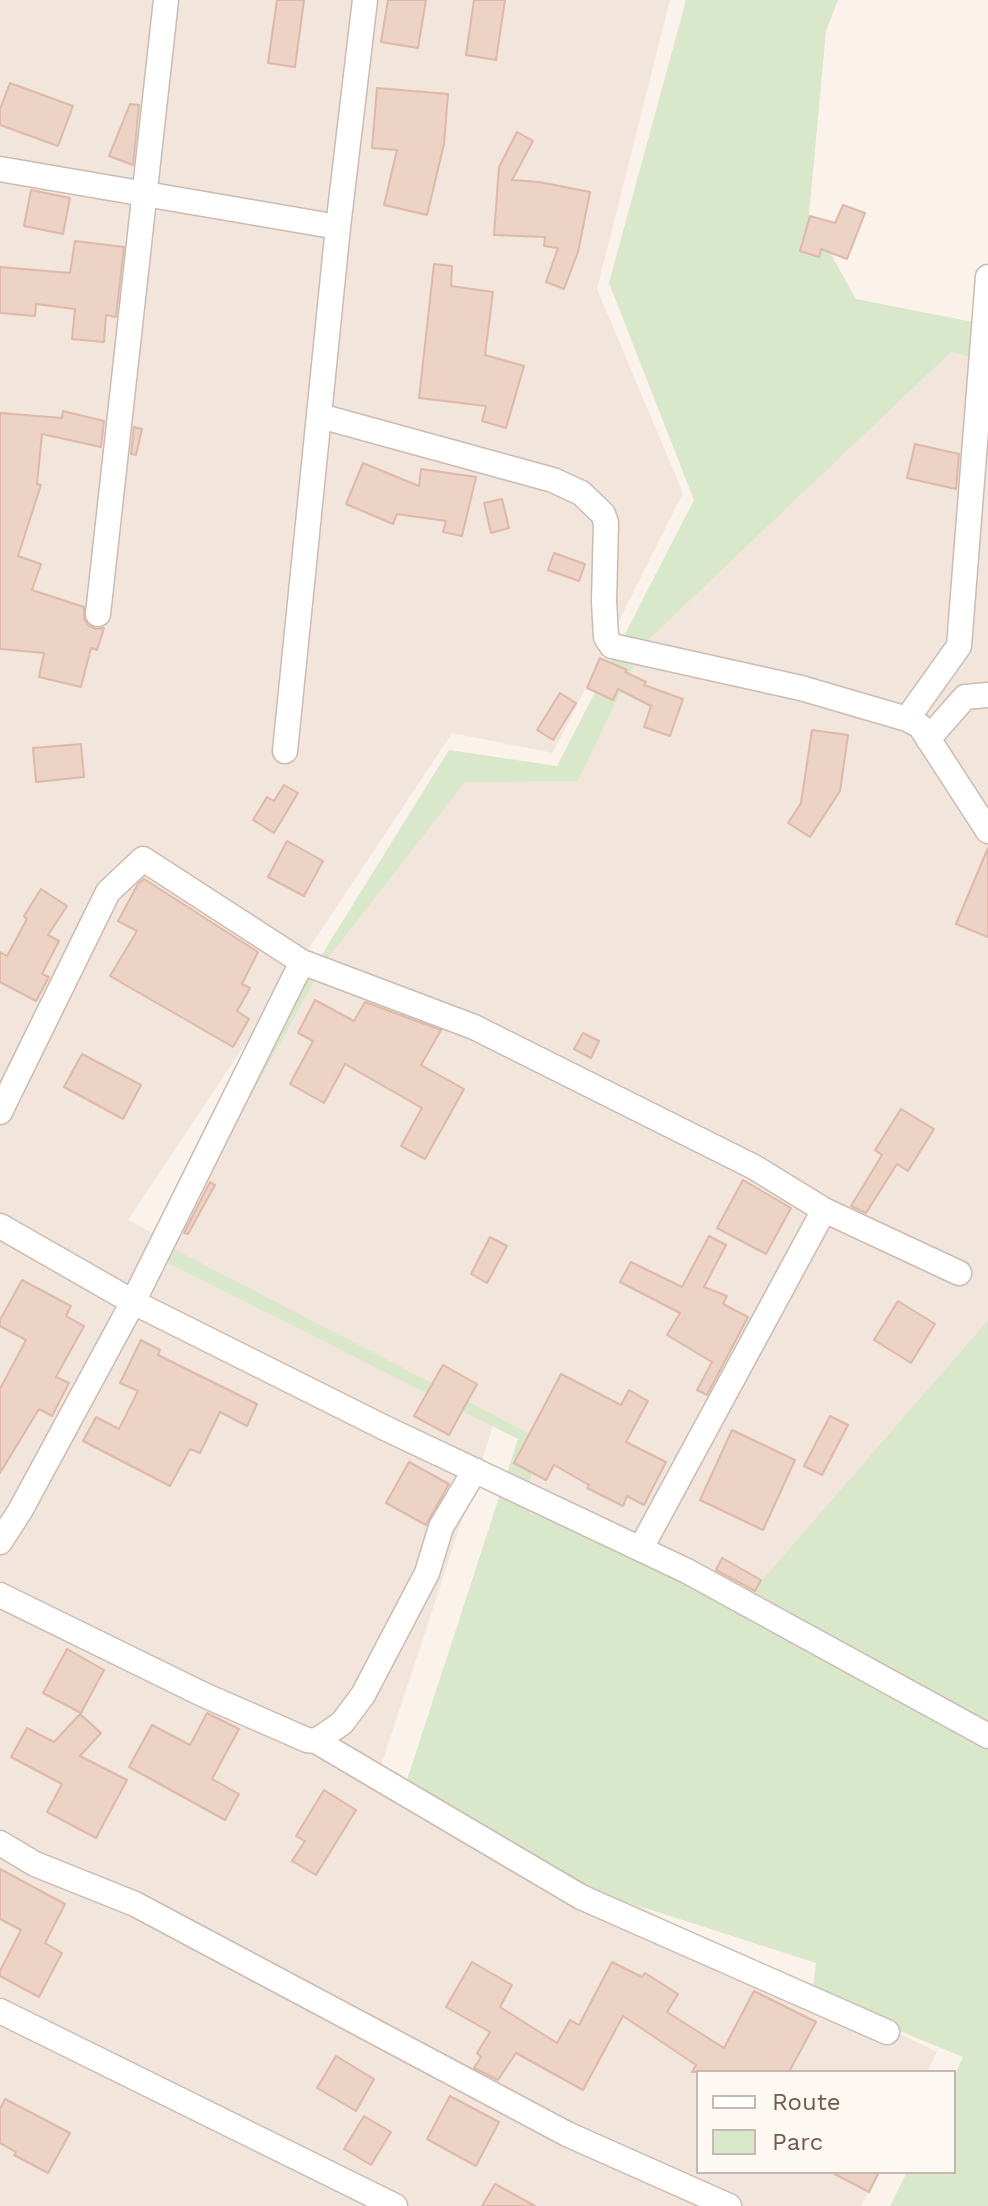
<!DOCTYPE html>
<html>
<head>
<meta charset="utf-8">
<style>
	body { margin:0 }
	#map { position:relative; width:988px; height:2206px; overflow:hidden; background:#fbf3eb; font-family:"Work Sans",sans-serif }
	canvas { display:block }
	.legend { position:absolute; left:696px; top:2070px; width:260px; height:104px; box-sizing:border-box; background:#fdf8f2; border:2px solid #c6b9b2; margin:0; padding:10px 14px; list-style:none; font-size:24px; color:#735a51 }
	.legend li { display:flex; align-items:center; gap:16px; height:40px }
	.legend b { width:40px; border:2px solid #c6b9b2 }
</style>
</head>
<body>
<div id="map">
<canvas width="988" height="2206"></canvas>
<ul class="legend">
<li><b style="height:10px;background:#fff"></b>Route</li>
<li><b style="height:22px;background:#d9e7cb"></b>Parc</li>
</ul>
</div>
<script>
const ctx = document.querySelector('canvas').getContext('2d');
ctx.lineJoin = 'round';
function paint(path, color) { ctx.fillStyle = color; ctx.fill(path, 'evenodd'); }
const toPath = rows => new Path2D(rows.map(r => 'M' + r).join(''));
function trace(path, color, width, dash) { ctx.strokeStyle = color; ctx.lineWidth = width; ctx.lineCap = dash ? 'butt' : 'round'; ctx.setLineDash(dash || []); ctx.stroke(path); }
const residential = toPath([
	[0,0,670,0,597,289,683,493,553,753,452,733,128,1220,170,1242,325,962,465,781,578,781,644,644,951,352,988,362,988,1320,752,1593,530,1513,532,1435,496,1417,377,1778,937,2052,927,2072,698,2072,698,2172,878,2172,861,2206,0,2206]
]);
const green = toPath([
	[686,0,838,0,826,31,809,215,856,299,988,325,988,362,951,352,644,644,578,781,465,782,325,962,168,1246,532,1435,530,1513,752,1592,988,1320,988,2206,890,2206,907,2172,954,2172,954,2077,963,2057,812,1995,816,1963,555,1879,405,1786,518,1439,150,1254,329,943,449,750,557,766,694,500,609,283]
]);
const building = toPath([
	[277,0,304,0,295,67,268,63,277,0],
	[388,0,426,0,418,48,381,42,388,0],
	[474,0,505,0,496,60,466,55,474,0],
	[10,83,73,106,58,146,0,125,0,109,10,83],
	[377,88,448,94,444,144,427,215,384,205,397,150,372,148,377,88],
	[130,104,139,105,133,165,109,156,130,104],
	[517,132,533,141,512,180,539,182,590,192,578,252,564,289,546,282,558,248,544,246,545,237,494,235,499,167,517,132],
	[31,190,70,198,63,234,24,226,31,190],
	[843,205,865,213,847,259,821,249,819,257,800,251,810,216,835,223,843,205],
	[75,241,124,247,116,317,106,315,104,342,72,339,75,309,36,304,35,316,0,313,0,267,70,273,75,241],
	[434,264,452,266,451,286,493,292,485,355,524,366,506,428,482,421,486,406,419,398,434,264],
	[63,411,104,421,101,447,42,434,37,484,41,485,18,556,41,564,32,590,84,607,84,619,89,626,96,629,104,628,97,650,91,648,81,687,39,677,44,653,0,649,0,413,62,418,63,411],
	[134,427,142,429,136,455,131,454,134,427],
	[915,444,959,454,956,489,907,478,915,444],
	[363,463,419,486,421,469,476,477,462,536,443,532,446,521,397,514,393,524,346,504,363,463],
	[502,499,509,528,491,533,484,503,502,499],
	[554,553,585,564,579,581,548,570,554,553],
	[600,658,627,670,625,672,646,682,644,685,683,699,670,736,644,727,651,706,618,689,613,700,587,688,600,658],
	[560,693,576,703,553,740,537,730,560,693],
	[812,730,848,735,840,791,810,837,788,823,801,803,812,730],
	[81,744,84,777,36,782,33,748,81,744],
	[284,785,298,793,274,833,253,820,267,797,274,801,284,785],
	[287,841,323,861,304,896,268,877,287,841],
	[988,848,988,937,956,924,988,848],
	[144,879,258,952,242,984,250,988,237,1011,249,1019,233,1047,110,976,137,931,118,921,138,884,144,879],
	[41,889,67,906,48,935,59,941,42,974,49,977,36,1001,0,982,0,952,7,956,27,919,24,916,41,889],
	[315,1000,354,1021,365,1002,441,1030,421,1065,464,1089,425,1159,401,1146,422,1108,345,1064,324,1103,290,1084,313,1041,298,1033,315,1000],
	[583,1033,599,1041,591,1058,574,1049,583,1033],
	[82,1054,141,1085,123,1119,64,1087,82,1054],
	[901,1109,934,1129,908,1171,897,1164,866,1213,851,1206,882,1155,875,1150,901,1109],
	[743,1180,791,1208,766,1254,717,1228,743,1180],
	[210,1182,215,1185,188,1234,184,1233,210,1182],
	[709,1236,726,1245,704,1287,727,1296,723,1304,748,1317,707,1395,697,1390,712,1362,667,1335,680,1313,620,1282,631,1262,682,1287,709,1236],
	[490,1237,507,1246,487,1283,471,1274,490,1237],
	[22,1280,71,1306,66,1316,84,1326,56,1377,69,1383,52,1416,39,1409,0,1473,0,1389,26,1340,0,1326,0,1320,22,1280],
	[898,1301,935,1324,911,1363,874,1340,898,1301],
	[141,1340,160,1350,158,1355,257,1404,247,1426,220,1412,200,1453,190,1449,170,1486,83,1441,96,1417,119,1429,138,1391,120,1383,141,1340],
	[443,1365,477,1384,449,1435,414,1416,443,1365],
	[561,1374,621,1405,629,1390,648,1401,626,1442,666,1462,644,1505,627,1496,623,1506,587,1488,589,1485,554,1465,546,1480,514,1463,561,1374],
	[830,1416,848,1425,822,1475,804,1466,830,1416],
	[732,1430,795,1460,763,1530,700,1500,732,1430],
	[409,1462,449,1484,426,1525,386,1503,409,1462],
	[722,1558,761,1580,755,1591,716,1570,722,1558],
	[67,1649,104,1670,81,1713,43,1693,67,1649],
	[207,1713,239,1729,212,1779,239,1794,225,1820,129,1767,152,1725,190,1745,207,1713],
	[80,1714,101,1733,80,1756,127,1780,96,1838,47,1812,62,1784,11,1757,27,1728,54,1742,80,1714],
	[324,1790,356,1810,316,1875,292,1861,305,1841,296,1836,324,1790],
	[0,1869,65,1904,45,1943,62,1953,39,1997,0,1976,0,1971,21,1930,0,1919,0,1869],
	[472,1962,512,1985,500,2007,557,2043,570,2020,579,2025,612,1962,642,1977,645,1973,678,1994,667,2012,724,2048,754,1991,816,2022,789,2072,692,2072,696,2065,623,2016,583,2090,516,2053,498,2080,474,2068,481,2057,477,2053,490,2032,446,2007,472,1962],
	[336,2056,374,2079,356,2111,317,2088,336,2056],
	[450,2096,499,2122,476,2166,427,2139,450,2096],
	[5,2099,70,2133,48,2173,14,2155,16,2152,0,2143,0,2109,5,2099],
	[364,2116,391,2132,371,2165,344,2149,364,2116],
	[831,2172,879,2172,869,2192,831,2172],
	[495,2184,535,2206,482,2206,495,2184]
]);
const minor = toPath([
	[0,169,338,227],
	[320,416,553,480,581,493,603,514,606,523,604,601,606,637,612,646,801,688,907,719,920,726,988,831],
	[98,614,166,0],
	[907,719,959,646,988,277],
	[928,739,965,697,988,695],
	[285,751,338,227,365,0],
	[0,1112,108,892,143,859,302,962],
	[0,1226,133,1302,385,1428,687,1571,988,1736],
	[0,1542,20,1511,133,1302,302,962,474,1027,754,1167,824,1210,959,1273],
	[641,1548,824,1210],
	[0,1595,204,1695,307,1740,316,1741,581,1897,887,2032],
	[316,1741,342,1723,363,1695,427,1573,441,1527,475,1470],
	[0,1843,35,1864,135,1904,567,2134,729,2206],
	[0,2011,395,2206]
]);
paint(residential, '#f2e5db');
paint(green, '#d9e7cb');
paint(building, '#edd2c6');
trace(building, '#deb8a8', 2);
trace(minor, '#ccbbb2', 27);
trace(minor, '#fff', 24);
</script>
</body>
</html>
